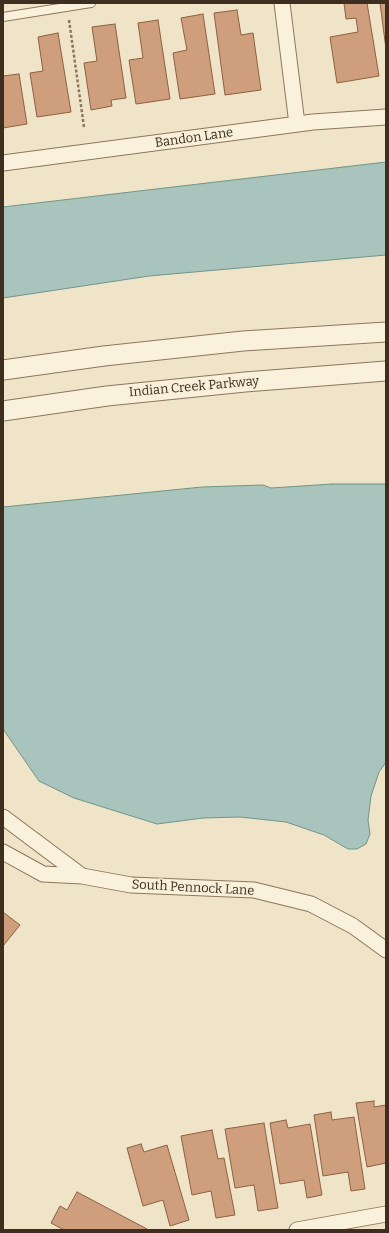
<!DOCTYPE html>
<html>
<head>
<meta charset="utf-8">
<style>
	body { margin:0 }
	#map { position:relative; width:389px; height:1233px; overflow:hidden; background:#f0e4c8; font-family:Bitter,serif }
	canvas { display:block }
	.frame { position:absolute; inset:0; border:4px solid #3d2e20; pointer-events:none }
</style>
</head>
<body>
<div id="map">
<canvas width="389" height="1233"></canvas>
<div class="frame"></div>
</div>
<script>
const ctx = document.querySelector('canvas').getContext('2d');
ctx.lineJoin = 'round';
function paint(path, color) { ctx.fillStyle = color; ctx.fill(path, 'evenodd'); }
const toPath = rows => new Path2D(rows.map(r => 'M' + r).join(''));
function trace(path, color, width, dash) { ctx.strokeStyle = color; ctx.lineWidth = width; ctx.lineCap = dash ? 'butt' : 'round'; ctx.setLineDash(dash || []); ctx.stroke(path); }
function label(font, color, halo, rows, align = 'center') {
  ctx.font = font + ' Bitter,serif'; ctx.lineWidth = 3; ctx.setLineDash([]); ctx.textBaseline = 'middle'; ctx.strokeStyle = halo; ctx.fillStyle = color; for (const [text, x, y, turn = 0] of rows) {
    ctx.save(); ctx.translate(x, y); ctx.rotate((+turn || 0) * Math.PI / 180); ctx.textAlign = isNaN(turn) ? turn : align; if (halo) ctx.strokeText(text, 0, 0); ctx.fillText(text, 0, 0); ctx.restore();
  }
}
const water = toPath([
	[386,162,386,255,149,276,3,298,3,207,386,162],
	[332,484,386,484,386,762,379,772,371,796,368,820,370,834,366,844,357,849,348,849,324,835,286,822,240,817,203,818,157,824,74,798,39,781,3,729,3,507,202,487,263,485,271,488,332,484]
]);
const building = toPath([
	[344,3,367,3,379,76,337,83,330,37,358,32,356,18,346,19,344,3],
	[380,3,386,3,386,49,380,3],
	[237,10,241,35,253,33,261,90,225,95,214,13,237,10],
	[203,14,215,94,180,99,173,53,187,50,181,18,203,14],
	[158,20,170,99,136,104,129,60,143,58,138,23,158,20],
	[115,24,126,98,111,100,112,106,91,110,84,63,97,61,92,27,115,24],
	[58,33,71,112,37,117,30,73,43,71,38,37,58,33],
	[19,74,27,124,3,128,3,76,19,74],
	[3,912,20,925,3,946,3,912],
	[374,1101,374,1107,386,1105,386,1166,386,1163,367,1167,356,1103,374,1101],
	[331,1112,332,1120,354,1117,365,1189,351,1191,348,1172,323,1176,314,1115,331,1112],
	[286,1120,288,1128,310,1124,322,1195,307,1198,304,1180,280,1184,270,1123,286,1120],
	[264,1123,278,1208,258,1211,254,1185,235,1188,225,1129,264,1123],
	[212,1130,218,1159,224,1158,235,1215,216,1218,211,1191,192,1195,181,1136,212,1130],
	[141,1144,144,1152,167,1145,189,1220,170,1226,163,1200,143,1206,127,1148,141,1144],
	[77,1192,147,1229,146,1230,64,1230,51,1223,60,1206,67,1210,77,1192]
]);
const path = toPath([
	[69,20,84,127]
]);
const service = toPath([
	[3,17,91,3]
]);
const minor = toPath([
	[282,3,297,124],
	[3,163,313,122,386,117],
	[3,817,82,876],
	[3,852,43,874,82,876,131,885,254,890,311,904,353,926,386,950],
	[297,1230,386,1214]
]);
const tertiary = toPath([
	[3,370,104,356,243,341,386,332],
	[3,411,107,396,245,382,386,371]
]);
const streetNames = [
	["Bandon Lane",194,138,-8],
	["Indian Creek Parkway",194,387,-5],
	["South Pennock Lane",193,888,3]
];
paint(water, '#a9c4bc');
trace(water, '#6f938a', 1);
paint(building, '#cf9f7d');
trace(building, '#8d5f41', 1);
trace(service, '#8d765c', 10);
trace(minor, '#8d765c', 17);
trace(tertiary, '#8d765c', 21);
trace(path, '#8d765c', 2.5, [3, 2]);
trace(service, '#faf1dc', 8);
trace(minor, '#faf1dc', 15);
trace(tertiary, '#faf1dc', 19);
label('13px', '#3d2e20', '#f7eed8', streetNames);
</script>
</body>
</html>
